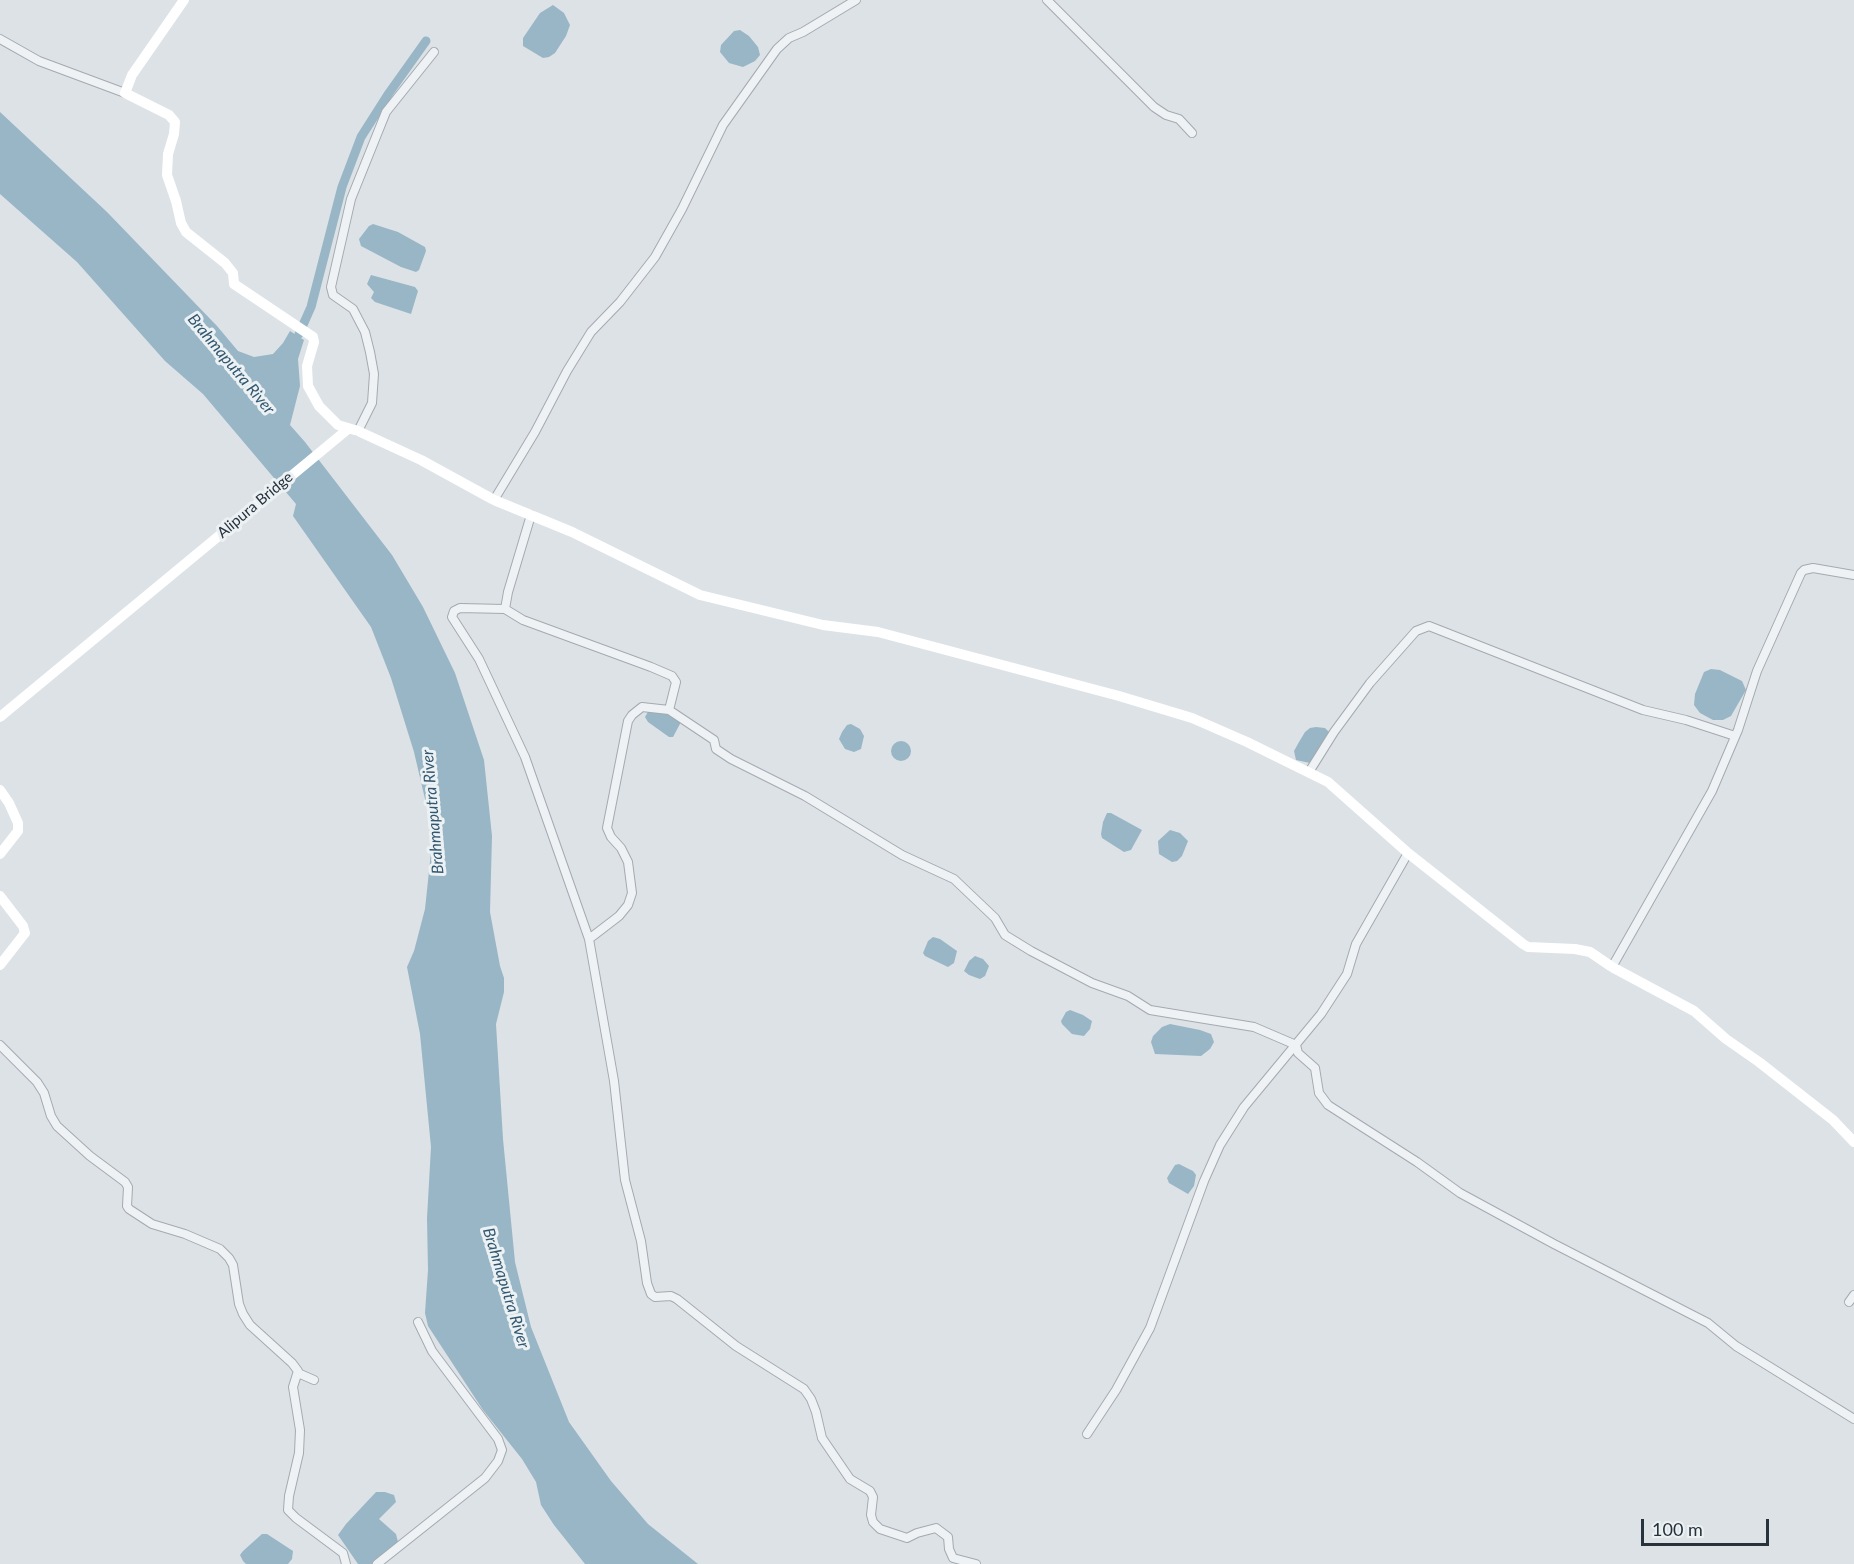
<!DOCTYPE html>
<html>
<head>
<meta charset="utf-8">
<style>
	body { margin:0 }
	#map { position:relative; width:1854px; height:1564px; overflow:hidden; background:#dde2e6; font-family:Lato,sans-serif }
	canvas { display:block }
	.scale { position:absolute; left:1641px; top:1519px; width:128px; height:27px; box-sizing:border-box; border:3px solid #27323d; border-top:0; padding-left:8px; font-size:18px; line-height:21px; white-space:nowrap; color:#27323d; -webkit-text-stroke:4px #ecf1f4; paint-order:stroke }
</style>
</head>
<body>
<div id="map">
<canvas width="1854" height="1564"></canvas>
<div class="scale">100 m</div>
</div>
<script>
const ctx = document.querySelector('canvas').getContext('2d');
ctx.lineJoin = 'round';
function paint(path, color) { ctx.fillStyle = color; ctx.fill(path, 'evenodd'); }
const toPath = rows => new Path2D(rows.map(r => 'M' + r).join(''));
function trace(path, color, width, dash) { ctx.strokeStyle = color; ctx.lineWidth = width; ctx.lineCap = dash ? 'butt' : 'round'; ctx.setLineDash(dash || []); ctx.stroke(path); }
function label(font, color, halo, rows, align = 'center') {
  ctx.font = font + ' Lato,sans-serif'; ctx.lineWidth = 6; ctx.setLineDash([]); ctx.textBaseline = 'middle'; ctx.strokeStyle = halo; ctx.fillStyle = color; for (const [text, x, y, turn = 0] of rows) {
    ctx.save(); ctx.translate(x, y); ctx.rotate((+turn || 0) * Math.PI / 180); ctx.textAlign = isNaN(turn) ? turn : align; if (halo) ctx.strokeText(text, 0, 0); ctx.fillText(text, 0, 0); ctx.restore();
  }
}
const water = toPath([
	[553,5,564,13,570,25,566,36,555,53,549,57,543,58,523,46,523,38,540,13],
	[740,30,749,36,758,47,760,55,755,61,743,67,729,63,720,52,721,45,734,31],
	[0,112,107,212,217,326,238,351,254,357,273,354,283,343,290,331,304,340,298,359,300,386,290,425,305,442,392,555,423,607,455,673,484,760,492,836,490,912,500,966,504,978,504,992,496,1024,503,1139,515,1262,531,1327,569,1422,611,1481,648,1524,698,1564,585,1564,554,1525,541,1505,536,1482,522,1459,483,1410,428,1326,425,1313,428,1270,427,1218,431,1147,420,1034,407,967,414,951,425,909,433,833,414,752,391,678,371,627,293,516,296,504,203,394,165,361,77,262,0,194],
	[373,224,398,232,425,247,426,251,419,270,416,272,401,267,361,246,359,239,369,226],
	[371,275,415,287,418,291,411,314,375,302,371,298,374,292,367,284],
	[1711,669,1720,670,1742,681,1746,690,1731,716,1723,720,1713,720,1700,713,1694,705,1695,694,1704,672],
	[649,710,664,712,681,722,673,737,669,737,648,722,645,717],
	[851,724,860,729,864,736,861,749,854,752,845,749,839,739,842,732,847,725],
	[1316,727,1325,728,1329,732,1310,763,1296,760,1294,751,1299,742,1305,732,1310,728],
	'891 751a10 10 0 1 1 20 0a10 10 0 1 1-20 0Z',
	[1107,813,1111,813,1142,830,1131,850,1124,852,1102,838,1101,834,1103,822],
	[1170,830,1180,833,1188,841,1182,856,1177,861,1172,862,1159,854,1158,841],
	[933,937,940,939,957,951,954,963,948,967,925,956,923,953,928,941],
	[975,956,983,959,989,966,985,976,980,979,969,975,964,971,969,961],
	[1070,1010,1083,1015,1092,1021,1090,1029,1084,1036,1072,1034,1062,1024,1061,1021,1066,1012],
	[1170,1024,1200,1030,1211,1034,1214,1042,1210,1049,1201,1056,1155,1054,1151,1042,1153,1036,1162,1027],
	[1179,1164,1193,1171,1196,1175,1194,1186,1188,1194,1169,1183,1167,1178,1175,1165],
	[376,1492,385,1492,394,1495,396,1502,379,1519,396,1534,398,1542,395,1547,374,1564,358,1564,338,1535,346,1524],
	[262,1534,267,1534,293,1551,292,1559,288,1564,246,1564,243,1561,240,1555,243,1551]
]);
const canal = toPath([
	[299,334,311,307,342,187,361,137,389,93,426,41]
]);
const street = toPath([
	[1047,0,1154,107,1166,115,1179,119,1192,133],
	[0,39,39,61,125,93],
	[358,431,372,403,374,374,370,352,365,332,353,309,333,295,331,287,351,199,386,112,434,52],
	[494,500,535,432,567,371,591,332,620,302,655,257,682,209,723,125,777,49,789,38,803,32,856,0],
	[531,515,508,592,505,609,523,620,651,667,672,676,676,682,669,710,642,707,632,715,628,721,607,828,611,837,621,848,628,862,632,893,628,905,619,916,589,939,614,1081,625,1180,641,1241,647,1283,651,1294,655,1297,671,1296,677,1299,736,1346,804,1389,811,1399,816,1412,822,1438,850,1479,870,1491,873,1497,871,1515,873,1522,880,1529,907,1538,917,1533,936,1528,948,1537,949,1549,953,1558,976,1564],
	[505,609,460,608,454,611,452,617,479,659,525,757,589,939],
	[669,710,714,740,716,749,731,759,805,796,902,855,954,879,995,918,1005,935,1031,951,1092,983,1128,996,1150,1010,1254,1027,1296,1045,1298,1053,1315,1068,1319,1093,1328,1105,1417,1162,1460,1193,1554,1244,1708,1323,1736,1346,1854,1419],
	[1309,772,1334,732,1370,683,1416,631,1429,626,1643,710,1686,720,1735,736],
	[1612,967,1712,791,1738,730,1757,671,1801,573,1804,570,1813,568,1854,575],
	[0,1045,37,1082,44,1093,51,1116,57,1126,90,1156,125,1182,128,1187,127,1206,129,1209,152,1224,185,1234,220,1249,229,1258,233,1265,239,1304,243,1314,250,1325,292,1363,298,1371,293,1387,300,1430,299,1453,289,1496,288,1510,296,1518,343,1553,346,1564],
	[1849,1302,1854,1295],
	[298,1373,314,1380],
	[1087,1434,1116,1390,1150,1328,1204,1181,1220,1145,1244,1107,1321,1014,1347,974,1356,944,1408,853],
	[377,1564,485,1478,498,1461,502,1450,498,1439,432,1351,418,1322]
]);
const secondary = toPath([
	[184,0,132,75,125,93,169,115,175,122,174,134,168,154,167,175,176,201,181,223,186,232,225,263,233,273,234,284,313,337,314,342,307,366,308,386,319,406,338,425,358,431,421,460,494,500,572,532,700,595,823,625,878,632,1119,696,1192,718,1247,742,1328,782,1408,853,1523,944,1528,947,1575,949,1590,952,1612,967,1694,1011,1726,1039,1759,1062,1833,1120,1854,1142],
	[0,717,348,429],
	[0,790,9,803,18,823,18,831,0,854],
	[0,896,23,926,25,933,0,965]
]);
const streetNames = [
	["Alipura Bridge",255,505,-40]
];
const waterNames = [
	["Brahmaputra River",231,364,50],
	["Brahmaputra River",433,812,-95],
	["Brahmaputra River",506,1288,73]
];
paint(water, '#98b6c6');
trace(canal, '#98b6c6', 9);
trace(street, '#a3aab0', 10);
trace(street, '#eff2f5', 8);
trace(secondary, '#fff', 10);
label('15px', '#27323d', '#ecf1f4', streetNames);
label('italic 16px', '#32576f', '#ecf1f4', waterNames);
</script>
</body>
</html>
